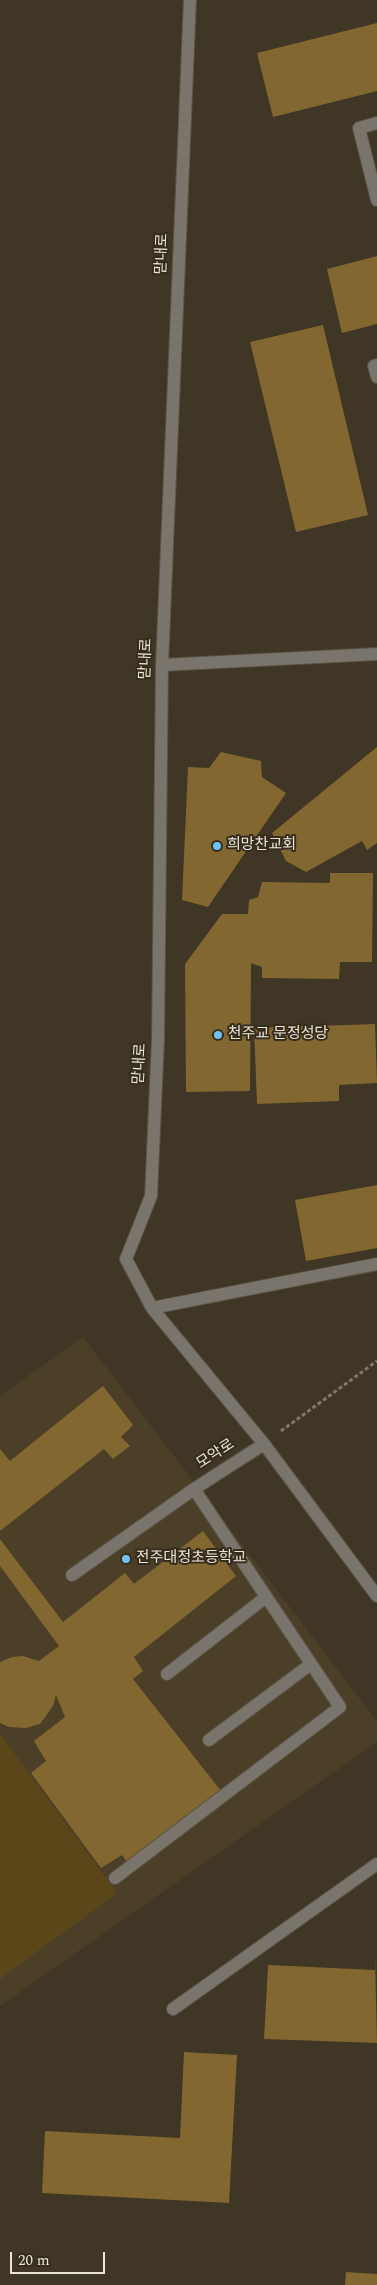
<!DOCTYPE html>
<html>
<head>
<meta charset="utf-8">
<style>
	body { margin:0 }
	#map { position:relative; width:377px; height:2285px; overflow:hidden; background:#3f3625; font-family:Spectral,serif }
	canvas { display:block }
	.scale { position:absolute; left:10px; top:2252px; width:95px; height:22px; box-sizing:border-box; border:2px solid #e9e3d8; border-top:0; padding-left:6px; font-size:15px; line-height:18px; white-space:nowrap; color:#e9e3d8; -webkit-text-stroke:4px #352c1b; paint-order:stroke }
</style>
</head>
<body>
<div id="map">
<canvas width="377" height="2285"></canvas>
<div class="scale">20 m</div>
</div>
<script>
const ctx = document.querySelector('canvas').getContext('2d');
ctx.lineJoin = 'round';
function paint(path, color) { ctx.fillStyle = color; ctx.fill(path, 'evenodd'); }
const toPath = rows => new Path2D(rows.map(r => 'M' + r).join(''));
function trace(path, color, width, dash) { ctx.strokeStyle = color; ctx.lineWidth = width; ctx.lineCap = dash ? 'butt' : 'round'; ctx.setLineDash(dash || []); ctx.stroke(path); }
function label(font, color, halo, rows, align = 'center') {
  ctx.font = font + ' Spectral,"Noto Sans KR",serif'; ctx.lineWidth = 4; ctx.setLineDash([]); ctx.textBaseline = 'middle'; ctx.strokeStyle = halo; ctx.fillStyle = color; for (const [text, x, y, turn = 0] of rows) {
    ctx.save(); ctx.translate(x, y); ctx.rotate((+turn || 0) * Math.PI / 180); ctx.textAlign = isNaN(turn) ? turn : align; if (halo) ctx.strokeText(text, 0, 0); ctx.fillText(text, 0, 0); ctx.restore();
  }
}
const built = toPath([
	[83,1337,377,1721,377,1742,0,2006,0,1396]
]);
const green = toPath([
	[0,1734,117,1893,0,1979]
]);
const building = toPath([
	[377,23,377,91,273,117,257,53],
	[377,256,377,324,342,333,327,269],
	[323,325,368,515,296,532,250,342],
	[377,747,377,843,367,850,362,841,306,872,286,861,272,833],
	[221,752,261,761,262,777,286,793,208,907,182,900,188,767,209,768],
	[330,873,373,873,372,962,340,962,339,979,262,978,262,967,251,963,250,1091,186,1092,185,964,222,914,248,914,249,900,258,897,262,882,330,883],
	[375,1024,377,1083,339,1085,339,1101,257,1104,254,1028],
	[377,1185,377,1248,306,1261,295,1200],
	[103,1386,133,1425,121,1437,130,1446,113,1459,104,1449,0,1531,0,1449,10,1461],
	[203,1531,236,1576,134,1657,143,1671,133,1679,221,1791,127,1862,122,1855,101,1868,31,1773,46,1761,34,1741,65,1717,56,1695,53,1706,40,1724,26,1728,9,1727,0,1723,0,1662,12,1657,23,1656,39,1661,59,1646,0,1566,0,1539,63,1622,125,1573,134,1584],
	[375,1956,377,2043,264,2039,268,1965,375,1970],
	[184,2052,237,2055,229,2203,42,2193,45,2131,180,2138],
	[346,2272,377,2274,377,2285,345,2285]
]);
const path = toPath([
	[281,1431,377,1361]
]);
const minor = toPath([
	[190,0,162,665,158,1040,151,1196,126,1259,152,1308,264,1444,377,1596],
	[377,123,359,128,377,200],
	[377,365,374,366,377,377],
	[162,665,377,654],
	[152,1308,377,1264],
	[72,1575,194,1489,264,1444],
	[167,1674,266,1597],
	[209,1740,311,1664],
	[115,1878,340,1707,194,1489],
	[173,2009,377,1864]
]);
const markers = [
	[217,846,5,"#70c2f4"],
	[218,1035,5,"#70c2f4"],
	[126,1559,5,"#70c2f4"]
];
const streetNames = [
	["맏내로",163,254,-88],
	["맏내로",147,659,-88],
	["맏내로",141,1064,-87],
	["모악로",216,1455,-33]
];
const poiNames = [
	["희망찬교회",227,846],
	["천주교 문정성당",228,1035],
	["전주대정초등학교",136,1559]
];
paint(built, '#4c3f28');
paint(green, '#5b4619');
paint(building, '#826730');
trace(minor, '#5a5242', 14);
trace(path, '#80786a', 3, [4, 2.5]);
trace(minor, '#79746c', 12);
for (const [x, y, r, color] of markers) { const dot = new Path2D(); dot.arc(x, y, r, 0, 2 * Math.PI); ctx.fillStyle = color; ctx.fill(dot); trace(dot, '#352c1b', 2); }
label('15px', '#e9e3d8', '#352c1b', streetNames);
label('15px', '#e9e3d8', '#352c1b', poiNames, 'left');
</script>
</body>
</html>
